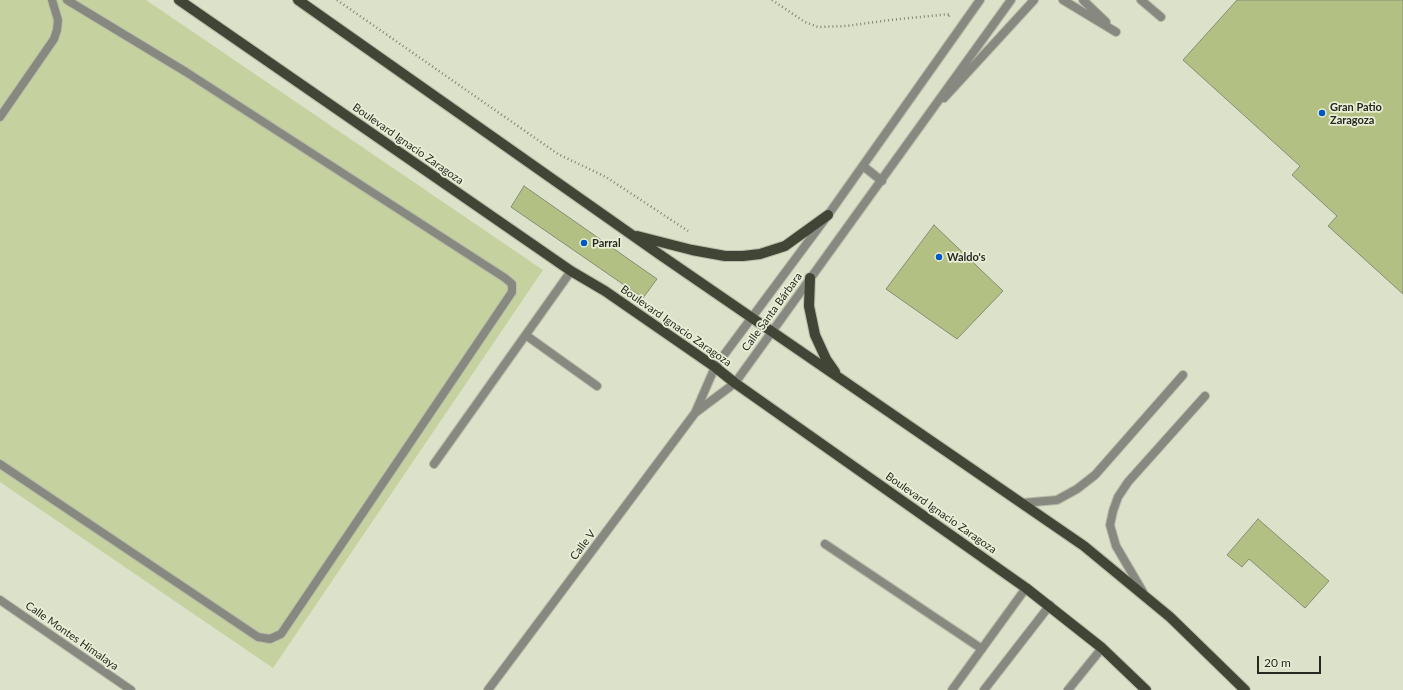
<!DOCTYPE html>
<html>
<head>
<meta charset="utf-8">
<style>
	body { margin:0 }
	#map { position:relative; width:1403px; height:690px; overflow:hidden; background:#dce1ca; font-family:Lato,sans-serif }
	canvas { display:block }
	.scale { position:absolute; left:1257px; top:656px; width:64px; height:18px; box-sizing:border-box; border:2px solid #272920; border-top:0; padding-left:5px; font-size:12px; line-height:14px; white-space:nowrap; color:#272920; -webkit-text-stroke:3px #e9efd7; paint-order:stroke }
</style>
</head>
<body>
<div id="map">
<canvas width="1403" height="690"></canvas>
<div class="scale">20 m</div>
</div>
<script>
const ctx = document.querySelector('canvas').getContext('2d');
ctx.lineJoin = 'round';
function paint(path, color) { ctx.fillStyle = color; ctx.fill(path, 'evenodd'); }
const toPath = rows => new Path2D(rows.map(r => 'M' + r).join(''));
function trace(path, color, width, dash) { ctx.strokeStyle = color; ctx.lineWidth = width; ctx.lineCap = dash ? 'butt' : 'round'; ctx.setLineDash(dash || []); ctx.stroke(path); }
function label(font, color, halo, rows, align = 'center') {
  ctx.font = font + ' Lato,sans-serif'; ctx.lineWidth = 3.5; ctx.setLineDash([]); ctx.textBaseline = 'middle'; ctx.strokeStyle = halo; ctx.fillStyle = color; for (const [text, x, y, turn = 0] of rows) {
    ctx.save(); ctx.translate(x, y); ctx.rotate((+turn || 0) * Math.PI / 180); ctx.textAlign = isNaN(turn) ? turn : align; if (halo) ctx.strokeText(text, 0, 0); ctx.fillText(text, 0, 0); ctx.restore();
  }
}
const green = toPath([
	[0,0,146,0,543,270,273,668,0,482]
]);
const building = toPath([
	[1237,0,1403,0,1403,294,1328,226,1337,216,1292,175,1300,166,1183,60,1237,0],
	[524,186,657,279,643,298,511,207,524,186],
	[934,225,1003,291,957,339,886,289,934,225],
	[1258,519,1329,581,1305,608,1249,559,1242,567,1227,555,1258,519]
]);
const path = toPath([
	[337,0,558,154,606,177,688,231],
	[772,0,805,22,818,27,846,26,890,20,950,14,948,17]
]);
const service = toPath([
	[1063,0,1116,32],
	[1083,0,1106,22],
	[1141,0,1161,17],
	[944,98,1034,0],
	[0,117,54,39,57,30,58,20,52,0],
	[527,336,597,386],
	[0,464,258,637,270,639,281,634,512,292,512,284,505,278,186,72,67,0],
	[434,464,571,271],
	[1022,503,1057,500,1077,489,1095,475,1183,375],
	[825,544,982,649],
	[1143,592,1116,546,1110,525,1113,511,1118,497,1128,482,1205,396],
	[952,690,1026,588],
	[984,690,1050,605],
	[1068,690,1102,648]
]);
const minor = toPath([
	[695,413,735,383],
	[488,690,695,413,715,367]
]);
const tertiary = toPath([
	[863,166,882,181],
	[715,367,828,215,980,0],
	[735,383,1011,0],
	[0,600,131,690]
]);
const primary = toPath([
	[179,0,571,271,605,291,715,367,735,383,1026,588,1102,648,1146,690],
	[298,0,659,254,1084,546,1170,617,1245,690],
	[637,236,692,250,725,256,743,256,760,254,785,246,828,215],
	[810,278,809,306,815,335,826,359,835,372]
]);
const markers = [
	[1322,113,4,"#0059c2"],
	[584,243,4,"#0059c2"],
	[939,257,4,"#0059c2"]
];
const poiNames = [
	["Gran Patio",1330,107],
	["Zaragoza",1330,120],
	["Parral",592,243],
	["Waldo's",947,257]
];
const streetNames = [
	["Boulevard Ignacio Zaragoza",408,144,35],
	["Calle Santa Bárbara",772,312,-54],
	["Boulevard Ignacio Zaragoza",676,326,35],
	["Boulevard Ignacio Zaragoza",941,513,35],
	["Calle V",583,545,-53],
	["Calle Montes Himalaya",72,636,35]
];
paint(green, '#c6d1a0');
paint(building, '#b3c083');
trace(building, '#878c77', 1);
trace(service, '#b8bca8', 10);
trace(minor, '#b8bca8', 10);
trace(tertiary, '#b8bca8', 10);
trace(primary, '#b8bca8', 12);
trace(path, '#7f8373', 2.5, [1, 3]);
trace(service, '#878980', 8);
trace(minor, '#878980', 8);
trace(tertiary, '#878980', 8);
trace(primary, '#414535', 10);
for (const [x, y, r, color] of markers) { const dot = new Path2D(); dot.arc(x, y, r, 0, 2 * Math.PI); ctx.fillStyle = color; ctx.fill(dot); trace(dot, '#e9efd7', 1.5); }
label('bold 11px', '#272920', '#e9efd7', poiNames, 'left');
label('11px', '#272920', '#e9efd7', streetNames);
</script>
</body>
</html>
